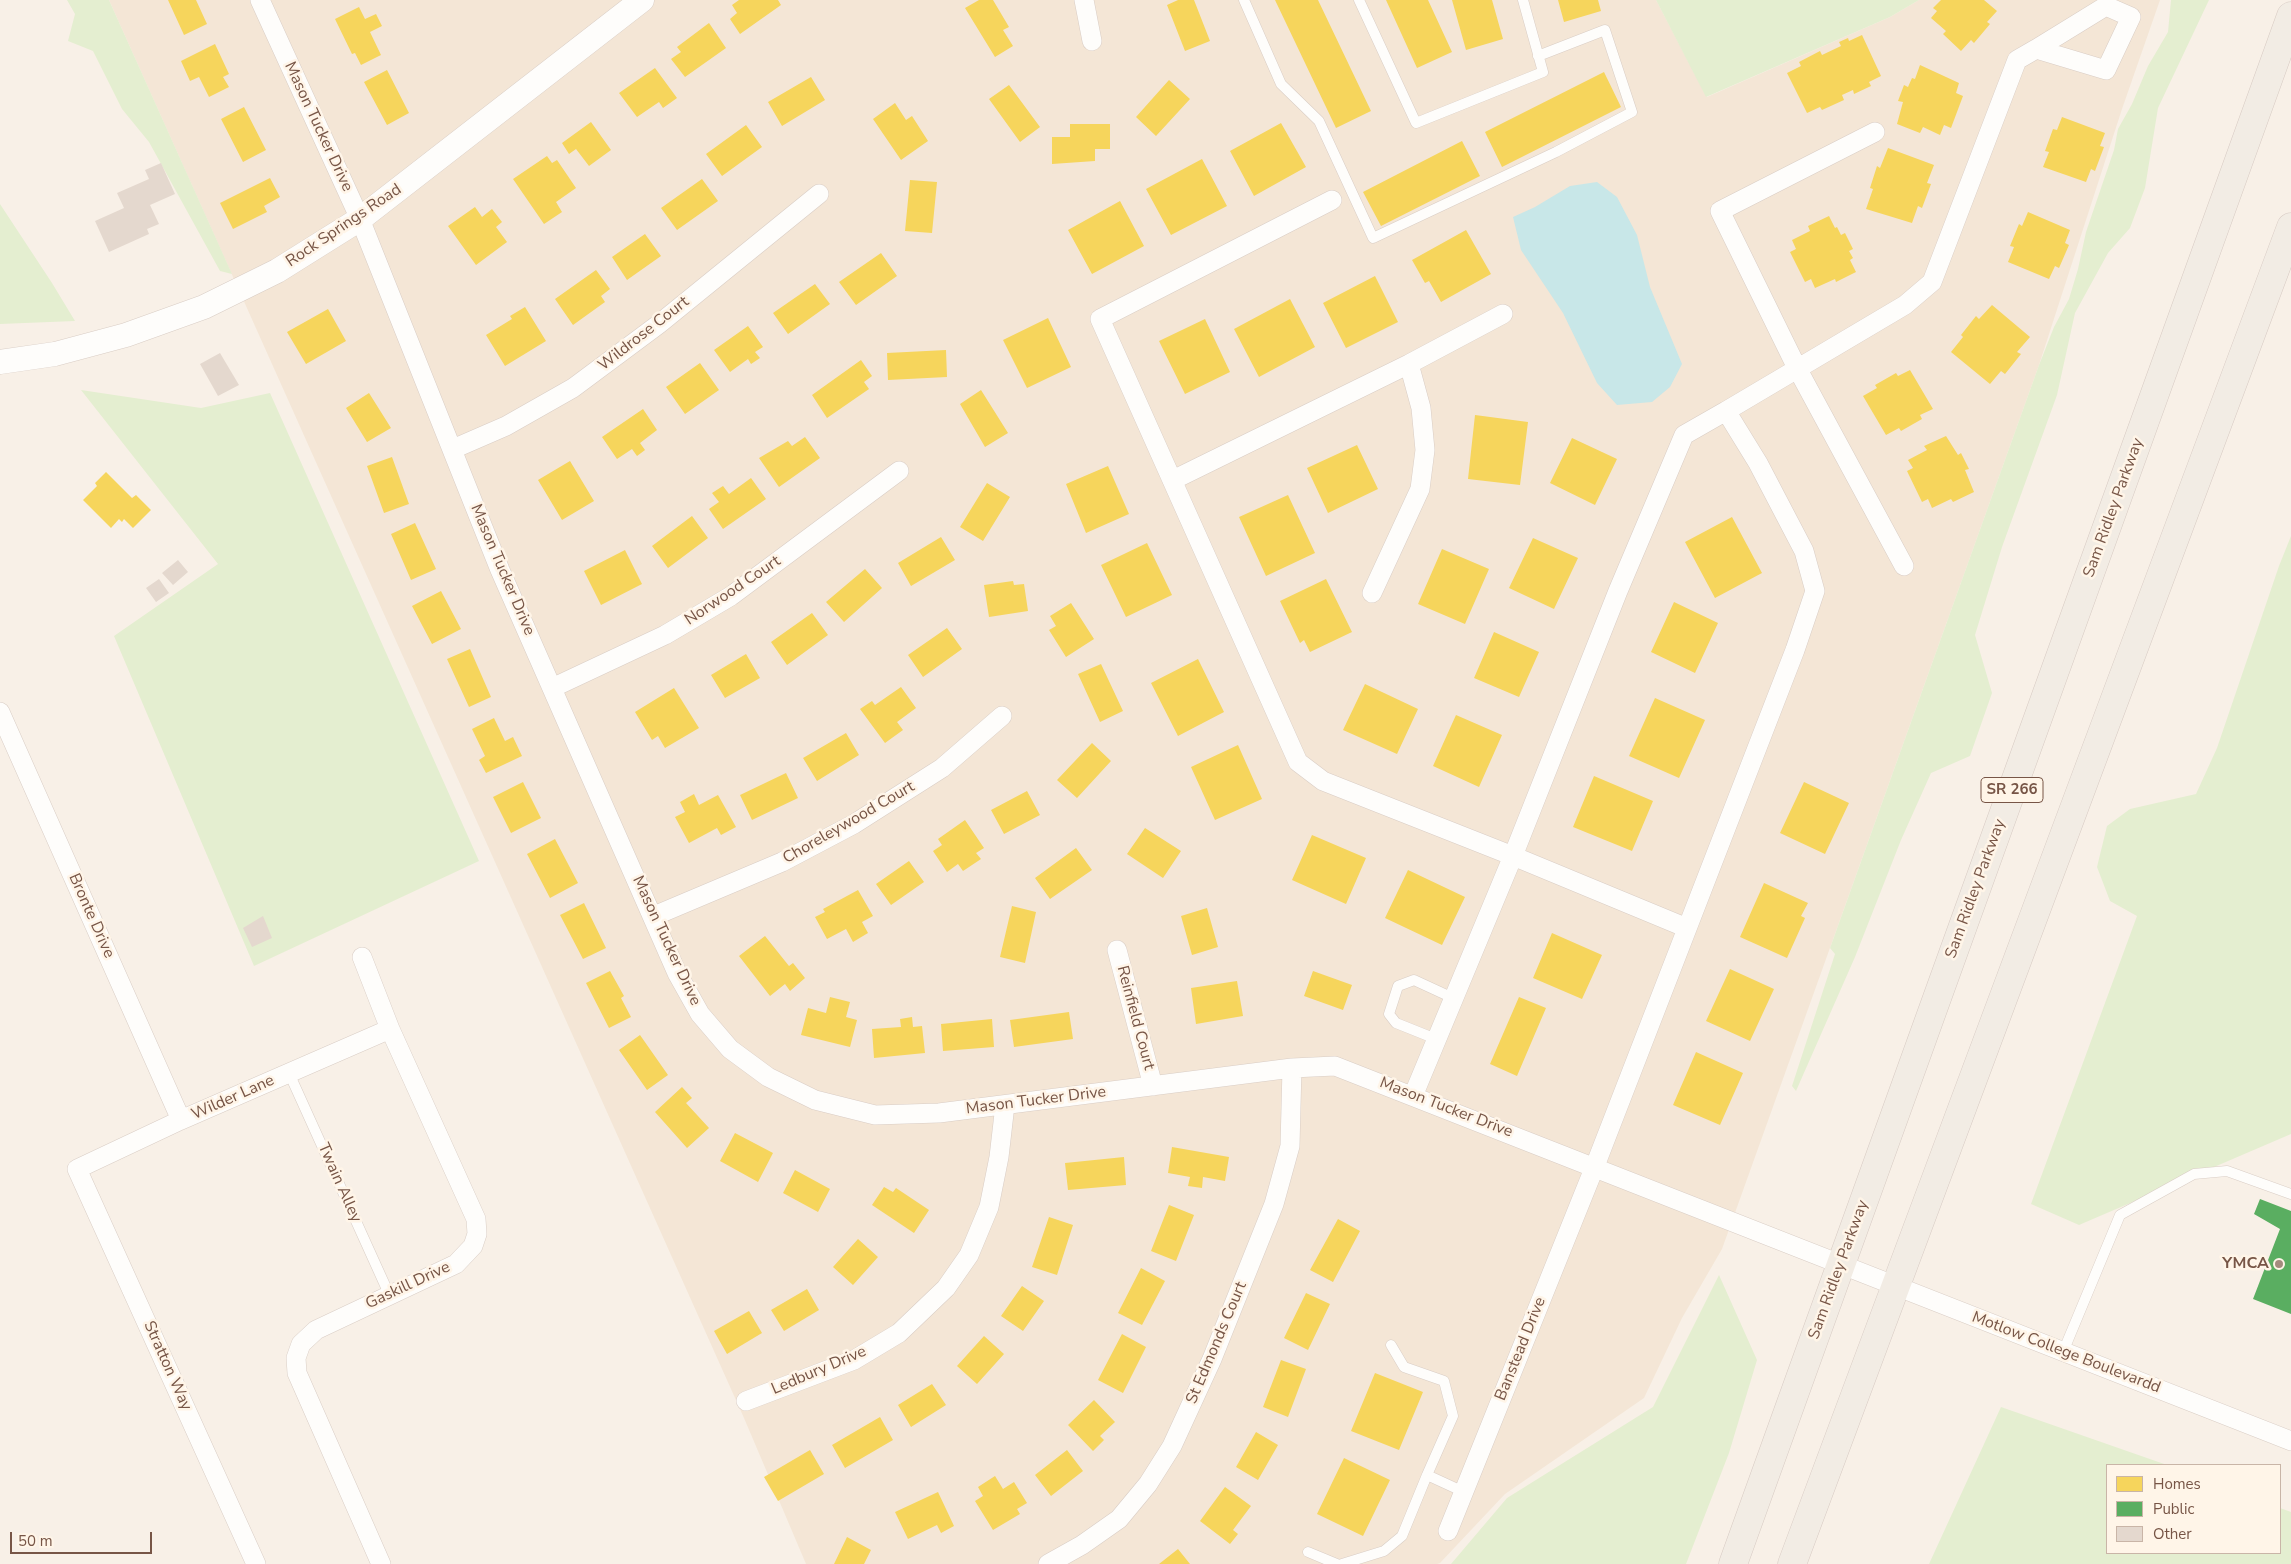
<!DOCTYPE html>
<html>
<head>
<meta charset="utf-8">
<style>
	body { margin:0 }
	#map { position:relative; width:2291px; height:1564px; overflow:hidden; background:#f8f0e7; font-family:"Nunito Sans",sans-serif }
	canvas { display:block }
	.legend { position:absolute; left:2106px; top:1464px; width:175px; height:90px; box-sizing:border-box; background:#fff5e8; border:1px solid #c9b5a7; margin:0; padding:6px 9px; list-style:none; font-size:15px; color:#775546 }
	.legend li { display:flex; align-items:center; gap:10px; height:25px }
	.legend b { width:25px; border:1px solid #c9b5a7 }
	.scale { position:absolute; left:10px; top:1532px; width:142px; height:22px; box-sizing:border-box; border:2px solid #775546; border-top:0; padding-left:6px; font-size:15px; line-height:18px; white-space:nowrap; color:#775546; -webkit-text-stroke:4px #fff5e8; paint-order:stroke }
</style>
</head>
<body>
<div id="map">
<canvas width="2291" height="1564"></canvas>
<ul class="legend">
<li><b style="height:14px;background:#f6d55c"></b>Homes</li>
<li><b style="height:14px;background:#5aae61"></b>Public</li>
<li><b style="height:14px;background:#e4d8ce"></b>Other</li>
</ul>
<div class="scale">50 m</div>
</div>
<script>
const ctx = document.querySelector('canvas').getContext('2d');
ctx.lineJoin = 'round';
function paint(path, color) { ctx.fillStyle = color; ctx.fill(path, 'evenodd'); }
const toPath = rows => new Path2D(rows.map(r => 'M' + r).join(''));
function trace(path, color, width, dash) { ctx.strokeStyle = color; ctx.lineWidth = width; ctx.lineCap = dash ? 'butt' : 'round'; ctx.setLineDash(dash || []); ctx.stroke(path); }
function label(font, color, halo, rows, align = 'center') {
  ctx.font = font + ' "Nunito Sans",sans-serif'; ctx.lineWidth = 5; ctx.setLineDash([]); ctx.textBaseline = 'middle'; ctx.strokeStyle = halo; ctx.fillStyle = color; for (const [text, x, y, turn = 0] of rows) {
    ctx.save(); ctx.translate(x, y); ctx.rotate((+turn || 0) * Math.PI / 180); ctx.textAlign = isNaN(turn) ? turn : align; if (halo) ctx.strokeText(text, 0, 0); ctx.fillText(text, 0, 0); ctx.restore();
  }
}
const residential = toPath([
	[109,0,1656,0,1707,97,1890,17,1919,0,2160,0,2122,109,2039,365,1722,1249,1682,1318,1644,1398,1505,1494,1440,1563,1437,1564,806,1564,744,1418]
]);
const green = toPath([
	[67,0,109,0,232,274,220,271,149,142,122,109,93,51,68,41,75,14],
	[1656,0,1919,0,1890,17,1706,97],
	[2171,0,2209,0,2158,108,2145,188,2130,228,2108,253,2075,313,2057,395,2002,547,1975,635,1992,693,1970,756,1931,773,1901,840,1855,957,1796,1091,1792,1086,1835,954,1830,948,2039,365,2054,327,2069,299,2078,269,2086,232,2114,150,2118,129,2132,104,2148,66,2168,32],
	[0,204,52,283,75,321,0,324],
	[81,390,201,408,270,393,479,861,254,966,114,636,218,564],
	[2291,536,2291,1134,2079,1225,2031,1204,2137,916,2110,901,2097,867,2107,826,2130,809,2196,794,2217,748,2279,566],
	[1719,1275,1757,1360,1729,1453,1686,1564,1451,1564,1507,1498,1653,1407],
	[2001,1407,2167,1465,2107,1465,2107,1553,2280,1553,2280,1508,2291,1512,2291,1564,1929,1564]
]);
const water = toPath([
	[1597,182,1617,197,1637,235,1650,287,1682,364,1670,387,1652,402,1617,405,1597,383,1563,313,1521,250,1513,217,1535,207,1570,186]
]);
const homes = toPath([
	[168,0,196,0,207,24,184,35],
	[739,0,778,0,781,5,740,34,730,19,737,13,732,5],
	[979,0,993,0,1009,27,1003,30,1013,46,995,57,965,8],
	[1178,0,1194,0,1210,41,1185,51,1167,5],
	[1275,0,1318,0,1371,111,1336,128],
	[1386,0,1428,0,1452,52,1417,68],
	[1452,0,1492,0,1503,39,1466,50],
	[1558,0,1598,0,1601,11,1564,22],
	[1941,0,1984,0,1997,11,1987,22,1990,24,1974,43,1971,40,1961,51,1943,34,1946,31,1931,18,1937,11,1933,8],
	[359,7,365,19,376,14,382,26,370,32,381,55,361,65,355,53,352,54,335,19],
	[709,23,726,48,685,77,671,59,681,52,677,47],
	[1862,35,1881,76,1869,82,1871,86,1854,94,1853,90,1842,95,1844,100,1822,110,1820,107,1807,113,1787,73,1801,66,1799,62,1820,51,1822,55,1841,46,1839,42,1848,38,1849,41],
	[215,44,229,74,223,77,229,87,209,97,199,77,190,81,181,61],
	[1920,65,1959,83,1956,93,1963,96,1951,128,1944,125,1940,135,1923,127,1920,133,1897,124,1903,102,1898,101,1904,85,1908,87,1912,78,1915,79],
	[655,68,677,98,663,108,659,102,637,117,619,93],
	[387,70,409,113,387,125,364,82],
	[1604,72,1621,107,1502,167,1485,132],
	[811,77,825,100,782,126,768,102],
	[1169,80,1190,99,1156,136,1136,117],
	[1009,85,1040,127,1020,142,989,99],
	[895,103,906,120,912,116,928,141,901,160,873,119],
	[244,107,266,150,243,162,221,119],
	[2062,117,2105,133,2100,146,2104,147,2095,171,2091,169,2086,182,2043,167,2049,152,2045,151,2053,129,2057,130],
	[591,122,611,150,589,166,576,149,569,154,562,143],
	[1281,123,1306,167,1254,196,1230,151],
	[1070,124,1110,124,1110,149,1095,149,1095,161,1052,164,1052,137,1070,137],
	[746,125,762,147,722,176,706,154],
	[1462,141,1480,176,1381,226,1363,192],
	[1888,148,1934,165,1927,183,1931,184,1922,208,1918,206,1912,223,1866,209,1873,189,1870,188,1877,166,1880,168],
	[547,156,552,163,557,160,576,188,556,202,562,212,544,224,513,179],
	[1202,159,1227,206,1171,235,1146,189],
	[270,178,280,197,264,206,267,212,233,229,220,203],
	[702,179,718,201,677,230,661,208],
	[910,180,937,182,932,233,905,231],
	[1120,201,1144,246,1092,274,1068,230],
	[475,207,482,217,492,209,502,222,496,227,507,242,476,265,448,226],
	[2028,212,2070,230,2065,243,2069,245,2059,268,2055,266,2049,279,2008,262,2014,247,2010,246,2019,224,2022,226],
	[1829,216,1835,228,1837,227,1841,235,1845,233,1853,249,1849,251,1853,258,1850,260,1856,272,1836,282,1835,279,1815,288,1811,279,1805,282,1790,252,1796,249,1792,240,1810,231,1808,226],
	[1466,230,1491,274,1441,302,1429,281,1425,283,1412,260],
	[645,234,661,256,627,280,612,257],
	[881,253,897,276,856,305,839,282],
	[596,270,610,289,601,296,605,302,573,325,555,299],
	[1375,276,1398,322,1346,348,1323,303],
	[815,284,830,304,788,334,773,313],
	[1290,299,1315,347,1259,377,1234,329],
	[1992,305,2030,337,2017,352,2021,354,2005,374,2001,371,1990,384,1951,352,1963,337,1961,335,1976,316,1979,319],
	[525,307,546,341,505,366,486,335,512,319,510,316],
	[328,309,346,341,306,364,287,332],
	[1048,318,1071,367,1027,388,1003,340],
	[1205,319,1230,372,1185,394,1159,341],
	[748,326,763,347,755,352,760,358,751,364,748,359,730,372,714,350],
	[946,350,947,377,888,380,887,353],
	[861,360,872,376,864,382,869,389,827,418,812,395],
	[700,363,719,390,685,414,666,387],
	[1910,370,1933,409,1920,415,1922,419,1901,431,1899,428,1886,435,1863,396,1877,388,1875,385,1896,373,1898,376],
	[981,390,1008,433,985,447,960,404],
	[369,393,391,428,367,442,346,408],
	[643,409,657,430,640,443,645,450,637,456,632,449,617,459,602,437],
	[1475,415,1528,422,1520,485,1468,479],
	[1946,436,1958,455,1961,453,1969,469,1965,470,1974,492,1953,502,1951,499,1932,508,1928,499,1922,502,1907,471,1913,468,1908,460,1927,450,1924,446],
	[805,437,820,458,779,487,759,458,788,441,792,446],
	[1572,438,1617,459,1595,505,1550,483],
	[1357,445,1378,489,1328,513,1307,468],
	[392,457,409,504,384,513,367,466],
	[570,461,594,501,562,520,538,480],
	[1108,466,1129,514,1086,533,1066,484],
	[106,472,132,498,136,495,151,510,133,528,124,519,122,522,119,519,111,528,83,500,97,486,95,483],
	[751,478,766,499,723,529,709,509,719,502,712,493,723,486,729,494],
	[987,483,1010,497,983,541,960,527],
	[1288,495,1315,553,1266,576,1239,517],
	[692,516,708,538,668,568,652,546],
	[1732,517,1762,573,1715,598,1685,542],
	[415,523,436,569,411,580,391,534],
	[941,537,955,560,911,586,898,563],
	[1533,538,1578,558,1554,609,1509,588],
	[1147,543,1172,595,1126,617,1101,565],
	[1442,549,1489,569,1465,624,1418,604],
	[625,550,642,584,601,605,584,571],
	[865,569,882,588,844,622,826,602],
	[1326,579,1352,632,1310,652,1304,640,1300,643,1280,601],
	[1013,581,1014,585,1024,584,1028,611,989,617,984,585],
	[441,591,461,629,432,644,412,606],
	[1674,602,1718,623,1695,673,1651,652],
	[1071,603,1094,639,1066,657,1049,630,1056,626,1050,616],
	[812,613,828,635,787,665,771,642],
	[947,628,962,649,923,677,908,655],
	[1494,632,1539,652,1519,697,1474,678],
	[470,649,491,697,469,707,447,659],
	[746,654,760,678,725,698,711,675],
	[1198,659,1224,712,1178,736,1151,683],
	[1101,664,1123,711,1100,722,1078,674],
	[1365,684,1418,709,1397,754,1343,730],
	[901,687,916,708,897,722,903,730,885,743,860,709,872,701,875,705],
	[674,688,699,728,665,748,658,736,652,740,635,712],
	[1655,698,1705,720,1679,778,1629,756],
	[1456,715,1502,735,1479,787,1433,766],
	[494,718,505,741,513,737,522,756,486,773,479,760,485,756,472,729],
	[846,733,859,755,817,781,803,758],
	[1092,743,1111,761,1077,798,1057,780],
	[1238,745,1262,799,1215,820,1191,767],
	[786,773,798,798,752,820,740,795],
	[1594,776,1653,801,1632,851,1573,827],
	[523,782,541,818,511,833,493,797],
	[1804,782,1849,803,1825,854,1780,833],
	[1027,791,1040,815,1004,834,991,810],
	[694,794,699,805,718,795,736,827,721,835,717,828,689,843,675,817,685,812,680,802],
	[965,820,984,848,976,853,981,859,963,871,958,864,947,872,933,851,942,845,938,839],
	[1145,828,1181,851,1163,878,1127,854],
	[1312,835,1366,858,1346,904,1292,880],
	[555,839,578,883,550,898,527,854],
	[1076,848,1092,870,1050,899,1035,878],
	[909,861,924,882,891,905,876,884],
	[1408,870,1465,897,1442,945,1385,918],
	[1764,883,1808,903,1801,916,1805,918,1787,958,1740,937],
	[858,890,873,916,862,922,868,933,853,942,846,929,827,939,815,917,825,912,823,909],
	[584,903,606,948,583,959,560,915],
	[1012,906,1036,912,1025,963,1000,957],
	[1207,908,1218,947,1192,955,1181,916],
	[1552,933,1602,955,1582,999,1533,978],
	[765,936,789,966,793,963,805,978,790,991,785,984,770,996,739,956],
	[1730,969,1774,989,1750,1041,1706,1021],
	[610,971,624,996,621,998,631,1017,609,1028,586,983],
	[1313,971,1352,985,1343,1010,1304,996],
	[1237,981,1243,1016,1196,1024,1191,988],
	[830,997,850,1002,846,1017,857,1020,850,1047,801,1035,808,1008,826,1013],
	[1519,997,1546,1008,1517,1076,1490,1064],
	[1069,1012,1073,1039,1014,1047,1010,1020],
	[912,1017,913,1027,922,1026,925,1053,874,1058,872,1029,901,1027,900,1019],
	[992,1019,994,1047,943,1051,941,1024],
	[640,1035,668,1075,647,1090,619,1050],
	[1696,1052,1743,1073,1720,1125,1673,1105],
	[682,1087,692,1098,686,1103,709,1128,687,1148,655,1112],
	[735,1133,773,1153,758,1182,720,1161],
	[1172,1147,1229,1157,1225,1181,1203,1177,1202,1188,1188,1186,1190,1177,1168,1173],
	[1124,1157,1126,1185,1068,1190,1065,1163],
	[795,1170,830,1189,818,1212,783,1193],
	[884,1187,893,1192,896,1188,929,1210,914,1233,872,1205],
	[1169,1205,1194,1215,1176,1261,1151,1251],
	[1049,1217,1073,1225,1057,1275,1032,1267],
	[1338,1219,1360,1231,1333,1282,1310,1270],
	[858,1239,878,1257,853,1285,833,1267],
	[1141,1268,1165,1281,1142,1325,1118,1313],
	[1022,1286,1044,1301,1023,1331,1001,1316],
	[807,1289,819,1310,784,1331,771,1310],
	[1306,1293,1330,1304,1308,1350,1284,1338],
	[749,1311,762,1333,727,1354,714,1331],
	[1122,1334,1146,1347,1123,1393,1098,1380],
	[984,1336,1004,1354,977,1384,957,1366],
	[1281,1360,1306,1369,1288,1417,1263,1407],
	[1375,1373,1423,1392,1399,1450,1351,1431],
	[932,1384,946,1405,911,1427,898,1405],
	[1094,1400,1115,1422,1100,1436,1104,1440,1093,1451,1068,1425],
	[880,1417,893,1440,845,1468,832,1445],
	[1256,1432,1278,1445,1258,1480,1236,1467],
	[810,1450,824,1474,778,1501,764,1477],
	[1067,1450,1083,1471,1051,1496,1035,1475],
	[1344,1458,1390,1480,1363,1536,1317,1514],
	[995,1476,1003,1489,1014,1482,1027,1503,1017,1509,1020,1514,993,1530,975,1501,983,1496,978,1487],
	[1225,1487,1251,1506,1233,1530,1238,1534,1230,1544,1200,1521],
	[938,1492,954,1526,941,1533,937,1525,908,1539,895,1512],
	[847,1537,871,1550,864,1564,834,1564],
	[1178,1549,1190,1564,1159,1564]
]);
const public = toPath([
	[2260,1199,2291,1211,2291,1314,2253,1299,2280,1229,2254,1214]
]);
const building = toPath([
	[161,163,175,194,150,205,159,224,147,229,149,234,109,252,95,221,124,208,117,193,149,179,145,170],
	[220,353,239,385,218,396,200,364],
	[178,560,188,572,173,585,162,573],
	[159,579,169,593,156,602,146,588],
	[263,916,272,938,252,947,243,928]
]);
const service = toPath([
	[1244,0,1281,84,1319,121,1373,238,1556,152,1632,112,1605,30,1538,56],
	[1359,0,1416,123,1543,72,1523,0],
	[1436,1039,1396,1023,1389,1014,1398,986,1414,980,1453,998],
	[289,1073,389,1294],
	[1391,1345,1404,1367,1444,1381,1453,1416,1427,1475,1464,1492],
	[2063,1352,2120,1215,2194,1174,2227,1171,2291,1194],
	[1308,1552,1337,1564],
	[1342,1564,1384,1551,1402,1536,1427,1475]
]);
const minor = toPath([
	[260,0,360,219,500,570,677,973,700,1014,730,1049,768,1077,815,1100,875,1115,939,1113,1292,1068,1335,1066,2291,1441],
	[1084,0,1092,41],
	[1875,132,1720,211,1797,368,1904,566],
	[1332,200,1100,319,1298,762,1323,781,1513,856,1687,928],
	[1726,411,1905,305,1932,282,2017,60,2036,49,2106,6,2131,17,2106,70,2036,49],
	[453,449,506,426,573,388,659,324,819,194],
	[1173,480,1409,364,1503,314],
	[1372,593,1420,489,1425,450,1421,408,1409,364],
	[552,688,665,635,731,596,899,471],
	[0,712,181,1120],
	[654,916,782,862,854,824,942,768,1002,716],
	[1117,950,1153,1086],
	[362,957,390,1029,476,1219,477,1234,473,1246,456,1264,316,1330,301,1344,296,1358,297,1373,381,1564],
	[1413,1096,1513,856,1618,591,1684,435,1726,411,1758,463,1804,551,1815,591,1795,650,1595,1166,1448,1531],
	[746,1401,854,1360,899,1333,946,1288,969,1255,989,1207,999,1157,1005,1105],
	[256,1564,77,1169,181,1120,390,1029],
	[1048,1564,1082,1545,1119,1519,1148,1484,1172,1446,1212,1359,1274,1204,1290,1146,1292,1068]
]);
const tertiary = toPath([
	[0,362,55,354,126,335,204,307,277,271,360,219,642,0]
]);
const primary = toPath([
	[1733,1564,2291,16],
	[1792,1564,2291,227]
]);
const markers = [
	[2279,1264,5,"#a48b7e"]
];
const shields = [
	[2012,790,62]
];
const shieldNames = [
	["SR 266",2012,790]
];
const streetNames = [
	["Mason Tucker Drive",318,127,65],
	["Rock Springs Road",344,226,-34],
	["Wildrose Court",644,334,-38],
	["Sam Ridley Parkway",2114,508,-70],
	["Mason Tucker Drive",502,570,67],
	["Norwood Court",733,591,-34],
	["Choreleywood Court",849,823,-30],
	["Sam Ridley Parkway",1976,889,-70],
	["Bronte Drive",91,916,66],
	["Mason Tucker Drive",666,941,65],
	["Reinfield Court",1135,1018,75],
	["Wilder Lane",233,1098,-24],
	["Mason Tucker Drive",1036,1101,-7],
	["Mason Tucker Drive",1446,1108,21],
	["Twain Alley",339,1183,66],
	["Sam Ridley Parkway",1839,1270,-70],
	["Gaskill Drive",408,1286,-25],
	["St Edmonds Court",1217,1343,-67],
	["Banstead Drive",1521,1349,-68],
	["Motlow College Boulevardd",2066,1353,21],
	["Stratton Way",167,1366,66],
	["Ledbury Drive",819,1371,-23]
];
const poiNames = [
	["YMCA",2269,1264]
];
paint(residential, '#f4e6d6');
paint(green, '#e4eed0');
paint(water, '#c8e7e8');
paint(homes, '#f6d55c');
paint(public, '#5aae61');
paint(building, '#e4d8ce');
trace(service, '#d9cdc5', 11);
trace(minor, '#d9cdc5', 20);
trace(tertiary, '#d9cdc5', 25);
trace(primary, '#d7cac3', 29);
trace(service, '#fefdfb', 10);
trace(minor, '#fefdfb', 19);
trace(tertiary, '#fefdfb', 24);
trace(primary, '#f2ece4', 28);
for (const [x, y, r, color] of markers) { const dot = new Path2D(); dot.arc(x, y, r, 0, 2 * Math.PI); ctx.fillStyle = color; ctx.fill(dot); trace(dot, '#fff5e8', 2); }
for (const [x, y, w] of shields) { const box = new Path2D(); box.roundRect(x - w / 2, y - 12.5, w, 25, 4); ctx.fillStyle = '#fff5e8'; ctx.fill(box); trace(box, '#775546', 1); }
label('bold 15px', '#775546', null, shieldNames);
label('16px', '#775546', '#fff5e8', streetNames);
label('bold 16px', '#775546', '#fff5e8', poiNames, 'right');
</script>
</body>
</html>
